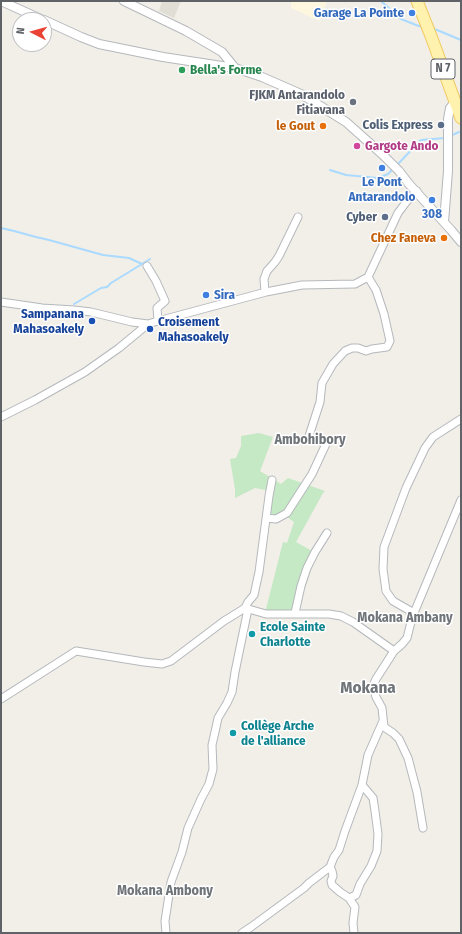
<!DOCTYPE html>
<html>
<head>
<meta charset="utf-8">
<style>
	body { margin:0 }
	#map { position:relative; width:462px; height:934px; overflow:hidden; background:#f1efe8; font-family:"Fira Sans Condensed",sans-serif }
	canvas { display:block }
	.frame { position:absolute; inset:0; border:2px solid #5f6368; pointer-events:none }
	.north { position:absolute; left:12px; top:12px; width:40px; height:40px; box-sizing:border-box; background:#fff; border:1px solid #bfc1c3; border-radius:50%; rotate:276deg; font-size:11px; font-weight:700; line-height:16px; text-align:center; color:#5f6368 }
	.north::after { content:''; display:block; margin:auto; width:14px; height:18px; background:#ea4335; clip-path:polygon(50% 0,100% 100%,50% 72%,0 100%) }
</style>
</head>
<body>
<div id="map">
<canvas width="462" height="934"></canvas>
<div class="frame"></div>
<div class="north">N</div>
</div>
<script>
const ctx = document.querySelector('canvas').getContext('2d');
ctx.lineJoin = 'round';
function paint(path, color) { ctx.fillStyle = color; ctx.fill(path, 'evenodd'); }
const toPath = rows => new Path2D(rows.map(r => 'M' + r).join(''));
function trace(path, color, width, dash) { ctx.strokeStyle = color; ctx.lineWidth = width; ctx.lineCap = dash ? 'butt' : 'round'; ctx.setLineDash(dash || []); ctx.stroke(path); }
function label(font, color, halo, rows, align = 'center') {
  ctx.font = font + ' "Fira Sans Condensed",sans-serif'; ctx.lineWidth = 3; ctx.setLineDash([]); ctx.textBaseline = 'middle'; ctx.strokeStyle = halo; ctx.fillStyle = color; for (const [text, x, y, turn = 0] of rows) {
    ctx.save(); ctx.translate(x, y); ctx.rotate((+turn || 0) * Math.PI / 180); ctx.textAlign = isNaN(turn) ? turn : align; if (halo) ctx.strokeText(text, 0, 0); ctx.fillText(text, 0, 0); ctx.restore();
  }
}
const commercial = toPath([
	[291,1,327,1,320,21,291,8]
]);
const education = toPath([
	[162,1,181,1,174,18,159,11]
]);
const green = toPath([
	[259,433,273,437,260,471,281,484,288,478,325,491,323,493,296,542,314,552,294,612,265,613,283,542,287,543,294,522,284,515,266,526,270,491,255,488,235,498,235,489,230,459,236,458,241,446,241,436]
]);
const stream = toPath([
	[381,1,401,19,416,25,422,27],
	[433,29,437,30,461,40],
	[450,136,459,132],
	[396,166,421,140,445,138],
	[330,170,346,175,378,178,388,174,393,169],
	[1,228,14,231,36,237,49,240,103,255,129,258,142,264,150,259],
	[74,304,101,288,107,287,111,283,142,264]
]);
const minor = toPath([
	[147,266,156,281,165,301,157,308,158,321],
	[265,292,264,279,267,271,275,262,279,256,298,217],
	[1,302,42,308,74,310,91,312,132,322,148,324],
	[1,417,35,400,85,372,119,348,148,324,158,321,266,292,302,285,355,284,368,277,398,213,407,201,417,191],
	[266,518,276,519,287,513,312,474,326,444,309,436,320,402,322,383,333,364,345,351,352,348,358,348,366,351,372,349,387,347,390,341,384,314,376,290,368,277],
	[245,608,248,602,254,595,259,572,269,496,272,480],
	[295,613,301,586,307,568,315,552,327,533],
	[414,613,393,601,386,591,383,569,384,547,406,488,425,448,433,437,461,419],
	[1,699,76,651,144,662,162,664,171,661,224,621,245,608,266,614,329,614,341,616,353,622,394,651],
	[423,828,417,792,408,758,399,739,393,733,384,727,382,708,376,697,373,686,376,679,394,651,402,644,407,638,411,622,414,613,461,500],
	[330,867,332,871,333,876,331,881,332,885,340,892,349,898,355,907,353,923,354,933],
	[349,898,356,895,360,884,371,866,377,851,378,834,375,811,373,798,362,785],
	[166,933,165,921,171,882,182,852,188,828,201,799,209,784,213,769,212,745,215,732,218,718,227,703,232,692,235,672,248,609],
	[242,933,251,927,304,888,309,883,330,867,334,857,339,850,345,831,362,785,368,755,383,721]
]);
const tertiary = toPath([
	[1,1,43,20],
	[124,1,186,31,222,52,235,68],
	[44,20,81,37,99,44,163,57,235,68,262,77,301,94,346,122,383,155,399,171,409,184,451,230,461,242],
	[444,222,448,171,448,119,450,108,455,102]
]);
const primary = toPath([
	[417,1,431,36,461,118]
]);
const markers = [
	[412,13,4,"#3f7fe0"],
	[182,70,4,"#2e9e5b"],
	[353,102,4,"#6b7280"],
	[441,125,4,"#5c6f8a"],
	[323,126,4,"#e8710a"],
	[357,146,4,"#d1479c"],
	[382,168,4,"#3f7fe0"],
	[432,200,4,"#3f7fe0"],
	[385,217,4,"#5c6f8a"],
	[444,238,4,"#e8710a"],
	[206,295,4,"#3f7fe0"],
	[92,321,4,"#1a4fb4"],
	[150,329,4,"#1a4fb4"],
	[252,634,4,"#0f9aa8"],
	[233,733,4,"#0f9aa8"]
];
const shields = [
	[443,69,24]
];
const shieldNames = [
	["N 7",443,69]
];
const shopNames = [
	["Garage La Pointe",404,13,"right"],
	["Le Pont",382,182],
	["Antarandolo",382,197],
	["308",432,214],
	["Sira",214,295,"left"]
];
const leisureNames = [
	["Bella's Forme",190,70]
];
const worshipNames = [
	["FJKM Antarandolo",345,95],
	["Fitiavana",345,110]
];
const serviceNames = [
	["Colis Express",433,125],
	["Cyber",377,217]
];
const foodNames = [
	["le Gout",315,126],
	["Chez Faneva",436,238]
];
const hotelNames = [
	["Gargote Ando",365,146]
];
const transitNames = [
	["Sampanana",84,314],
	["Mahasoakely",84,329],
	["Croisement",158,322,"left"],
	["Mahasoakely",158,337,"left"]
];
const cultureNames = [
	["Ecole Sainte",260,627],
	["Charlotte",260,642],
	["Collège Arche",241,726],
	["de l'alliance",241,741]
];
const neighbourhoodNames = [
	["Ambohibory",310,440],
	["Mokana Ambany",405,618],
	["Mokana Ambony",165,891]
];
const districtNames = [
	["Mokana",368,688]
];
paint(commercial, '#fef7e0');
paint(education, '#e1ded6');
paint(green, '#c5e8c5');
trace(stream, '#aadaff', 2);
trace(minor, '#b5b8bc', 9);
trace(tertiary, '#b5b8bc', 10);
trace(primary, '#f2c960', 13);
trace(minor, '#fff', 7);
trace(tertiary, '#fff', 8);
trace(primary, '#fff2af', 11);
for (const [x, y, r, color] of markers) { const dot = new Path2D(); dot.arc(x, y, r, 0, 2 * Math.PI); ctx.fillStyle = color; ctx.fill(dot); trace(dot, '#fff', 1.5); }
for (const [x, y, w] of shields) { const box = new Path2D(); box.roundRect(x - w / 2, y - 10, w, 20, 3); ctx.fillStyle = '#fff'; ctx.fill(box); trace(box, '#5f6368', 1); }
label('bold 12px', '#5f6368', null, shieldNames);
label('bold 13px', '#366cbe', '#fff', shopNames);
label('bold 13px', '#27864d', '#fff', leisureNames, 'left');
label('bold 13px', '#5b616d', '#fff', worshipNames, 'right');
label('bold 13px', '#4e5e75', '#fff', serviceNames, 'right');
label('bold 13px', '#c56008', '#fff', foodNames, 'right');
label('bold 13px', '#b23c85', '#fff', hotelNames, 'left');
label('bold 13px', '#164399', '#fff', transitNames, 'right');
label('bold 13px', '#0d838f', '#fff', cultureNames, 'left');
label('bold 14px', '#70757a', '#fff', neighbourhoodNames);
label('bold 17px', '#70757a', '#fff', districtNames);
</script>
</body>
</html>
